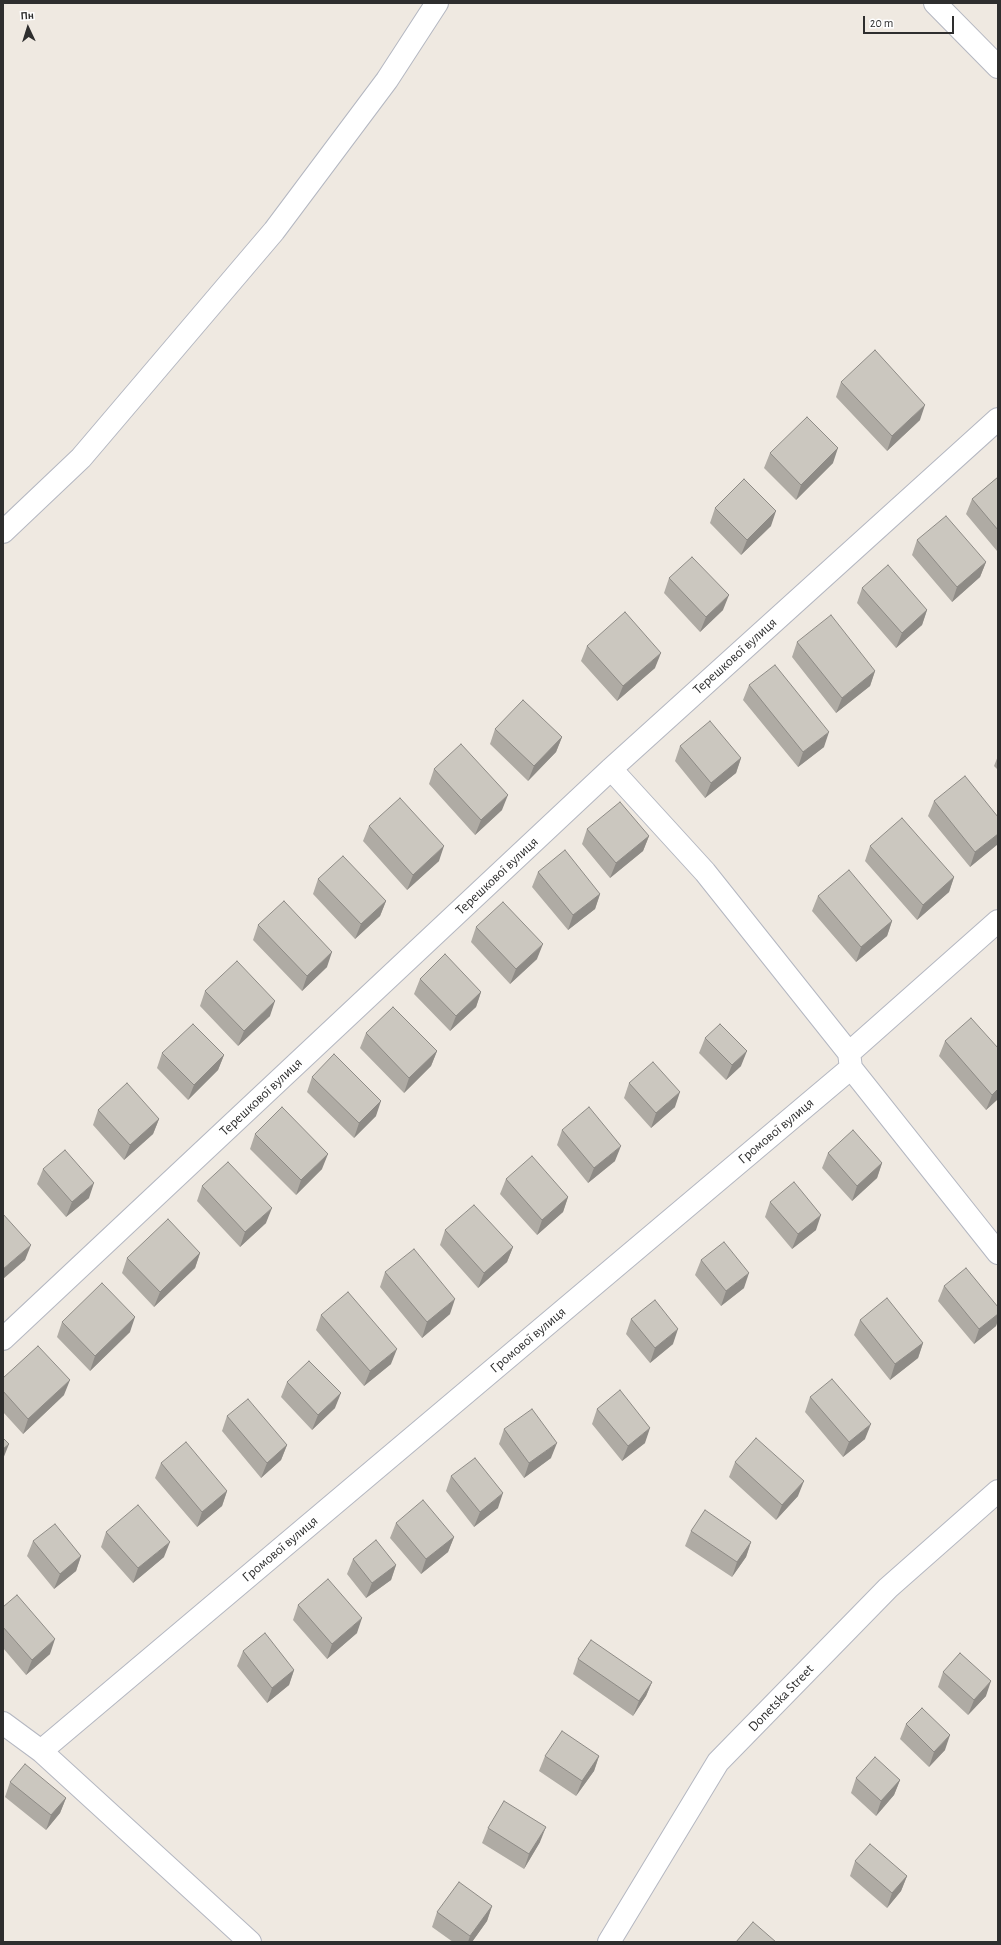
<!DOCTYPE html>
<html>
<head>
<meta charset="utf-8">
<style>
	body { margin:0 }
	#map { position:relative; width:1001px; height:1945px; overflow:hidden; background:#efe9e1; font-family:"Alegreya Sans",sans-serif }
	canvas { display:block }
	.frame { position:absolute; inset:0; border:4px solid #2e2e2e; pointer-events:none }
	.north { position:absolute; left:8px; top:8px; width:40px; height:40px; -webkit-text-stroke:3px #fff; paint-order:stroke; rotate:356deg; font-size:11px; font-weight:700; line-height:16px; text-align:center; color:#2e2e2e }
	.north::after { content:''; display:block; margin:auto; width:14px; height:18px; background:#2e2e2e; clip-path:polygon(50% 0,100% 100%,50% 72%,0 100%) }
	.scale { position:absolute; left:863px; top:16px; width:91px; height:18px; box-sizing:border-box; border:2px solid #2e2e2e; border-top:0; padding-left:5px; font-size:12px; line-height:14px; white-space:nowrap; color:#2e2e2e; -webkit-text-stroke:3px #fff; paint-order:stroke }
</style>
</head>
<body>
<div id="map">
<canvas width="1001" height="1945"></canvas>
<div class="frame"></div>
<div class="north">Пн</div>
<div class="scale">20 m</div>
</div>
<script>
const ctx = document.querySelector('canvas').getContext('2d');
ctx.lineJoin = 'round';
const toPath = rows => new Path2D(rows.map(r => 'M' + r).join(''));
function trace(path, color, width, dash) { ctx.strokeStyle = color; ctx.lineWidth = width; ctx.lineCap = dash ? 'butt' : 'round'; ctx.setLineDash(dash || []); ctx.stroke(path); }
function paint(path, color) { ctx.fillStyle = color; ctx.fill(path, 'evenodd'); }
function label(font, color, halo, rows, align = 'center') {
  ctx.font = font + ' "Alegreya Sans",sans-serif'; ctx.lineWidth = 4; ctx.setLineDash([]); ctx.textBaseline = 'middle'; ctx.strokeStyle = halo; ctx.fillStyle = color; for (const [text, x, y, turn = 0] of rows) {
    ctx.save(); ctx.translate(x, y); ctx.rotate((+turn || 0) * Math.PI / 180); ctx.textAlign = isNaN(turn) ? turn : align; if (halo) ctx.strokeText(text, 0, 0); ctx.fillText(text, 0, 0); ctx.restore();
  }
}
const street = toPath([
	[935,3,998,67],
	[611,769,705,872,849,1053],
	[851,1068,998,1253],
	[3,1339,611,769,998,419],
	[3,1723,41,1751,250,1942],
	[41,1751,851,1068,849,1053,998,921],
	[609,1942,718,1762,888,1588,998,1491]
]);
const secondary = toPath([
	[3,532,81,458,274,231,387,80,437,3]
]);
const wall = toPath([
	[841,382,920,420,887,451,836,397],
	[770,453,833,463,796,500,764,468],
	[998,477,998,550,997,551,966,514,972,499],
	[715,508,771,526,741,555,710,523],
	[917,540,986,562,980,577,952,602,912,555],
	[669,578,723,610,700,632,664,593],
	[862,588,927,610,922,625,896,648,857,603],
	[797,642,875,671,870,686,836,713,792,657],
	[587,646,655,668,617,701,581,661],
	[749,685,824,747,798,767,743,700],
	[495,729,562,737,556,752,528,781,490,744],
	[680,746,741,758,736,773,705,798,675,761],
	[998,756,998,770,994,766],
	[434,769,502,810,475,835,429,784],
	[934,801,998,817,998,844,970,867,928,816],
	[369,826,439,861,407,890,363,841],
	[587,829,649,836,643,851,610,878,582,844],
	[870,846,954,877,949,892,917,920,865,861],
	[538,872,600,894,595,909,568,930,532,887],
	[318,879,386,901,380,916,355,939,313,894],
	[818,896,892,921,887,936,856,962,812,911],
	[258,925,327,967,302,991,253,940],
	[476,927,537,959,510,984,471,942],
	[420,979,481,992,476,1007,450,1031,414,994],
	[205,991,270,1016,238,1046,200,1006],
	[366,1033,437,1051,431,1066,404,1093,360,1048],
	[705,1038,741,1066,726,1080,699,1053],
	[945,1041,998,1048,998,1099,986,1110,939,1056],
	[162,1053,224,1055,218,1070,188,1100,157,1068],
	[312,1077,376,1116,354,1138,307,1092],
	[629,1083,675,1107,651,1128,624,1098],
	[98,1110,159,1119,153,1134,124,1160,93,1125],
	[562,1130,615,1161,588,1183,557,1145],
	[255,1134,322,1169,296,1195,250,1149],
	[828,1153,882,1163,877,1178,852,1201,822,1168],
	[43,1169,89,1198,66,1217,37,1184],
	[506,1179,568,1197,563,1212,537,1235,500,1194],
	[202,1186,266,1223,240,1247,197,1201],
	[770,1202,816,1230,792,1249,765,1217],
	[445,1230,513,1247,507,1262,478,1288,440,1245],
	[200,1253,195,1268,154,1307,122,1273,127,1258],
	[701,1260,744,1288,721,1306,695,1275],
	[385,1272,450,1314,422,1338,380,1287],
	[944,1286,998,1307,998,1320,996,1326,974,1344,938,1301],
	[321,1315,391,1364,364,1386,316,1330],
	[631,1319,673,1344,650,1363,626,1334],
	[860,1320,923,1343,918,1358,890,1380,854,1335],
	[62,1322,130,1332,90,1371,57,1337],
	[3,1378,64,1395,23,1434,3,1412],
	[287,1382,335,1408,312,1430,281,1397],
	[810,1397,865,1439,843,1457,805,1412],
	[597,1409,645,1443,622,1461,592,1424],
	[227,1416,287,1445,281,1460,261,1478,222,1431],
	[504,1429,551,1458,524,1478,499,1444],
	[735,1462,798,1496,776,1520,729,1477],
	[161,1463,227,1491,222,1506,197,1527,155,1478],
	[451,1476,498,1508,474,1527,446,1491],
	[396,1523,454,1537,448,1552,421,1574,390,1538],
	[691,1531,751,1542,746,1557,732,1577,685,1546],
	[106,1532,164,1557,133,1583,101,1547],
	[33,1541,81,1556,76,1571,54,1589,27,1556],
	[353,1559,396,1565,391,1580,366,1598,347,1574],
	[298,1605,357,1633,327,1659,293,1620],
	[3,1607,50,1654,26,1675,3,1648],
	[243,1651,294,1670,289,1685,267,1703,237,1666],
	[578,1659,652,1682,646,1696,633,1716,573,1674],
	[943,1672,986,1696,968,1715,938,1687],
	[906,1724,945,1750,929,1767,900,1739],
	[545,1756,599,1756,594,1771,576,1796,539,1771],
	[856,1778,900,1780,894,1795,876,1816,851,1793],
	[10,1782,66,1798,60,1813,46,1830,5,1797],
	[488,1828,540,1842,524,1869,482,1843],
	[855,1861,907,1876,901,1891,887,1908,850,1876],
	[492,1906,487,1921,472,1942,453,1942,432,1927,437,1912]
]);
const shadedWall = toPath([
	[925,405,920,420,887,451,892,436],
	[838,448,833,463,796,500,801,485],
	[776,511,771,526,741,555,747,540],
	[986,562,980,577,952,602,957,587],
	[729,595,723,610,700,632,706,617],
	[927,610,922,625,896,648,902,633],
	[661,653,655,668,617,701,623,686],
	[875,671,870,686,836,713,842,698],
	[829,732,824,747,798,767,803,752],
	[562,737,556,752,528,781,534,766],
	[741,758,736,773,705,798,711,783],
	[508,795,502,810,475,835,481,820],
	[998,834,998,844,970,867,975,852],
	[649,836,643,851,610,878,616,863],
	[444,846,439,861,407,890,413,875],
	[954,877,949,892,917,920,923,905],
	[600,894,595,909,568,930,573,915],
	[386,901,380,916,355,939,361,924],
	[892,921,887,936,856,962,861,947],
	[543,944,537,959,510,984,516,969],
	[332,952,327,967,302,991,307,976],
	[481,992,476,1007,450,1031,456,1016],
	[275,1001,270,1016,238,1046,244,1031],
	[437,1051,431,1066,404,1093,409,1078],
	[747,1051,741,1066,726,1080,732,1065],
	[224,1055,218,1070,188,1100,194,1085],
	[998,1089,998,1099,986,1110,992,1095],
	[680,1092,675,1107,651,1128,656,1113],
	[381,1101,376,1116,354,1138,359,1123],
	[159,1119,153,1134,124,1160,130,1145],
	[621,1146,615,1161,588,1183,594,1168],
	[328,1154,322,1169,296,1195,301,1180],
	[882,1163,877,1178,852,1201,857,1186],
	[94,1183,89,1198,66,1217,72,1202],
	[568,1197,563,1212,537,1235,542,1220],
	[272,1208,266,1223,240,1247,245,1232],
	[821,1215,816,1230,792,1249,798,1234],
	[31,1245,25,1260,3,1279,3,1269],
	[513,1247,507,1262,478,1288,484,1273],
	[200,1253,195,1268,154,1307,160,1292],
	[749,1273,744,1288,721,1306,726,1291],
	[455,1299,450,1314,422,1338,427,1322],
	[998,1314,998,1320,996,1326,974,1344,979,1329],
	[135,1317,130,1332,90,1371,95,1356],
	[678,1329,673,1344,650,1363,655,1348],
	[923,1343,918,1358,890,1380,895,1364],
	[397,1349,391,1364,364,1386,370,1371],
	[70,1380,64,1395,23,1434,28,1419],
	[341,1393,335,1408,312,1430,318,1415],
	[871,1424,865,1439,843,1457,849,1442],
	[650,1428,645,1443,622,1461,628,1446],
	[557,1443,551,1458,524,1478,529,1463],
	[9,1444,3,1459,3,1449],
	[287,1445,281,1460,261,1478,267,1463],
	[804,1481,798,1496,776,1520,782,1505],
	[227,1491,222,1506,197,1527,202,1512],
	[503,1493,498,1508,474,1527,480,1512],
	[454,1537,448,1552,421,1574,426,1559],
	[170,1542,164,1557,133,1583,138,1568],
	[751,1542,746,1557,732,1577,737,1562],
	[81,1556,76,1571,54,1589,60,1574],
	[396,1565,391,1580,366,1598,372,1583],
	[362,1618,357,1633,327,1659,332,1644],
	[55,1639,50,1654,26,1675,32,1660],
	[294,1670,289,1685,267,1703,272,1688],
	[991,1681,986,1696,968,1715,974,1700],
	[652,1682,646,1696,633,1716,639,1701],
	[950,1735,945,1750,929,1767,934,1752],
	[599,1756,594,1771,576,1796,582,1781],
	[900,1780,894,1795,876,1816,881,1801],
	[66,1798,60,1813,46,1830,51,1815],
	[546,1827,540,1842,524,1869,529,1854],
	[907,1876,901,1891,887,1908,892,1893],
	[492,1906,487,1921,472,1942,468,1942,470,1936]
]);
const building = toPath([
	[875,350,925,405,892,436,841,382,875,350],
	[807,417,838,448,801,485,770,453,807,417],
	[998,477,998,530,972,499,998,477],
	[744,479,776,511,747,540,715,508,744,479],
	[946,516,986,562,957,587,917,540,946,516],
	[692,557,729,595,706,617,669,578,692,557],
	[888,565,927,610,902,633,862,588,888,565],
	[625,612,661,653,623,686,587,646,625,612],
	[831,615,875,671,842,698,797,642,831,615],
	[775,665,829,732,803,752,749,685,775,665],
	[523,700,562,737,534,766,495,729,523,700],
	[710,721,741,758,711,783,680,746,710,721],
	[461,744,508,795,481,820,434,769,461,744],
	[965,776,998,817,998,834,975,852,934,801,965,776],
	[400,798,444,846,413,875,369,826,400,798],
	[620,802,649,836,616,863,587,829,620,802],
	[902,818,954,877,923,905,870,846,902,818],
	[565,850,600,894,573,915,538,872,565,850],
	[343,856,386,901,361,924,318,879,343,856],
	[849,870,892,921,861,947,818,896,849,870],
	[284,901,332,952,307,976,258,925,284,901],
	[503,902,543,944,516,969,476,927,503,902],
	[445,954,481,992,456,1016,420,979,445,954],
	[237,961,275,1001,244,1031,205,991,237,961],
	[393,1007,437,1051,409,1078,366,1033,393,1007],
	[971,1018,998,1048,998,1089,992,1095,945,1041,971,1018],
	[193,1024,224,1055,194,1085,162,1053,193,1024],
	[720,1024,747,1051,732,1065,705,1038,720,1024],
	[334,1054,381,1101,359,1123,312,1077,334,1054],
	[653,1062,680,1092,656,1113,629,1083,653,1062],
	[127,1083,159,1119,130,1145,98,1110,127,1083],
	[282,1107,328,1154,301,1180,255,1134,282,1107],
	[589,1107,621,1146,594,1168,562,1130,589,1107],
	[853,1130,882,1163,857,1186,828,1153,853,1130],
	[65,1150,94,1183,72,1202,43,1169,65,1150],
	[532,1156,568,1197,542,1220,506,1179,532,1156],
	[228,1162,272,1208,245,1232,202,1186,228,1162],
	[794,1182,821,1215,798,1234,770,1202,794,1182],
	[474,1205,513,1247,484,1273,445,1230,474,1205],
	[3,1214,31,1245,3,1269,3,1214],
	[168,1219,200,1253,160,1292,127,1258,168,1219],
	[724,1242,749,1273,726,1291,701,1260,724,1242],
	[414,1249,455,1299,427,1322,385,1272,414,1249],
	[966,1268,998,1307,998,1314,979,1329,944,1286,966,1268],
	[102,1283,135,1317,95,1356,62,1322,102,1283],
	[348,1292,397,1349,370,1371,321,1315,348,1292],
	[887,1298,923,1343,895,1364,860,1320,887,1298],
	[655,1300,678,1329,655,1348,631,1319,655,1300],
	[38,1346,70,1380,28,1419,3,1391,3,1378,38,1346],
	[309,1361,341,1393,318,1415,287,1382,309,1361],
	[832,1379,871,1424,849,1442,810,1397,832,1379],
	[620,1390,650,1428,628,1446,597,1409,620,1390],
	[248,1399,287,1445,267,1463,227,1416,248,1399],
	[532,1409,557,1443,529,1463,504,1429,532,1409],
	[3,1438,9,1444,3,1449,3,1438],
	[756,1438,804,1481,782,1505,735,1462,756,1438],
	[186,1442,227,1491,202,1512,161,1463,186,1442],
	[475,1458,503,1493,480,1512,451,1476,475,1458],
	[423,1500,454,1537,426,1559,396,1523,423,1500],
	[138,1505,170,1542,138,1568,106,1532,138,1505],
	[705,1510,751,1542,737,1562,691,1531,705,1510],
	[55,1524,81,1556,60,1574,33,1541,55,1524],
	[376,1540,396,1565,372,1583,353,1559,376,1540],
	[328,1579,362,1618,332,1644,298,1605,328,1579],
	[17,1595,55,1639,32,1660,3,1627,3,1607,17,1595],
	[265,1633,294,1670,272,1688,243,1651,265,1633],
	[591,1640,652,1682,639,1701,578,1659,591,1640],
	[960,1653,991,1681,974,1700,943,1672,960,1653],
	[922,1708,950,1735,934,1752,906,1724,922,1708],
	[562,1731,599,1756,582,1781,545,1756,562,1731],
	[875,1757,900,1780,881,1801,856,1778,875,1757],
	[25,1764,66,1798,51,1815,10,1782,25,1764],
	[504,1801,546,1827,529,1854,488,1828,504,1801],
	[870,1844,907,1876,892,1893,855,1861,870,1844],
	[459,1882,492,1906,470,1936,437,1912,459,1882],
	[753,1922,776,1942,736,1942,753,1922]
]);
const streetNames = [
	["Терешкової вулиця",735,656,-42],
	["Терешкової вулиця",497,876,-43],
	["Терешкової вулиця",261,1097,-43],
	["Громової вулиця",776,1131,-40],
	["Громової вулиця",528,1340,-40],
	["Громової вулиця",280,1549,-40],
	["Donetska Street",781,1698,-46]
];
trace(street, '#b4b7c1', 24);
trace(secondary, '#b4b7c1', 24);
trace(street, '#fff', 22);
trace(secondary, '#fff', 22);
paint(wall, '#afaba4');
paint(shadedWall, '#8e8b86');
paint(building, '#cbc7bf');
trace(building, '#8e8b86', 1);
label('14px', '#2e2e2e', '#fff', streetNames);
</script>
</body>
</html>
